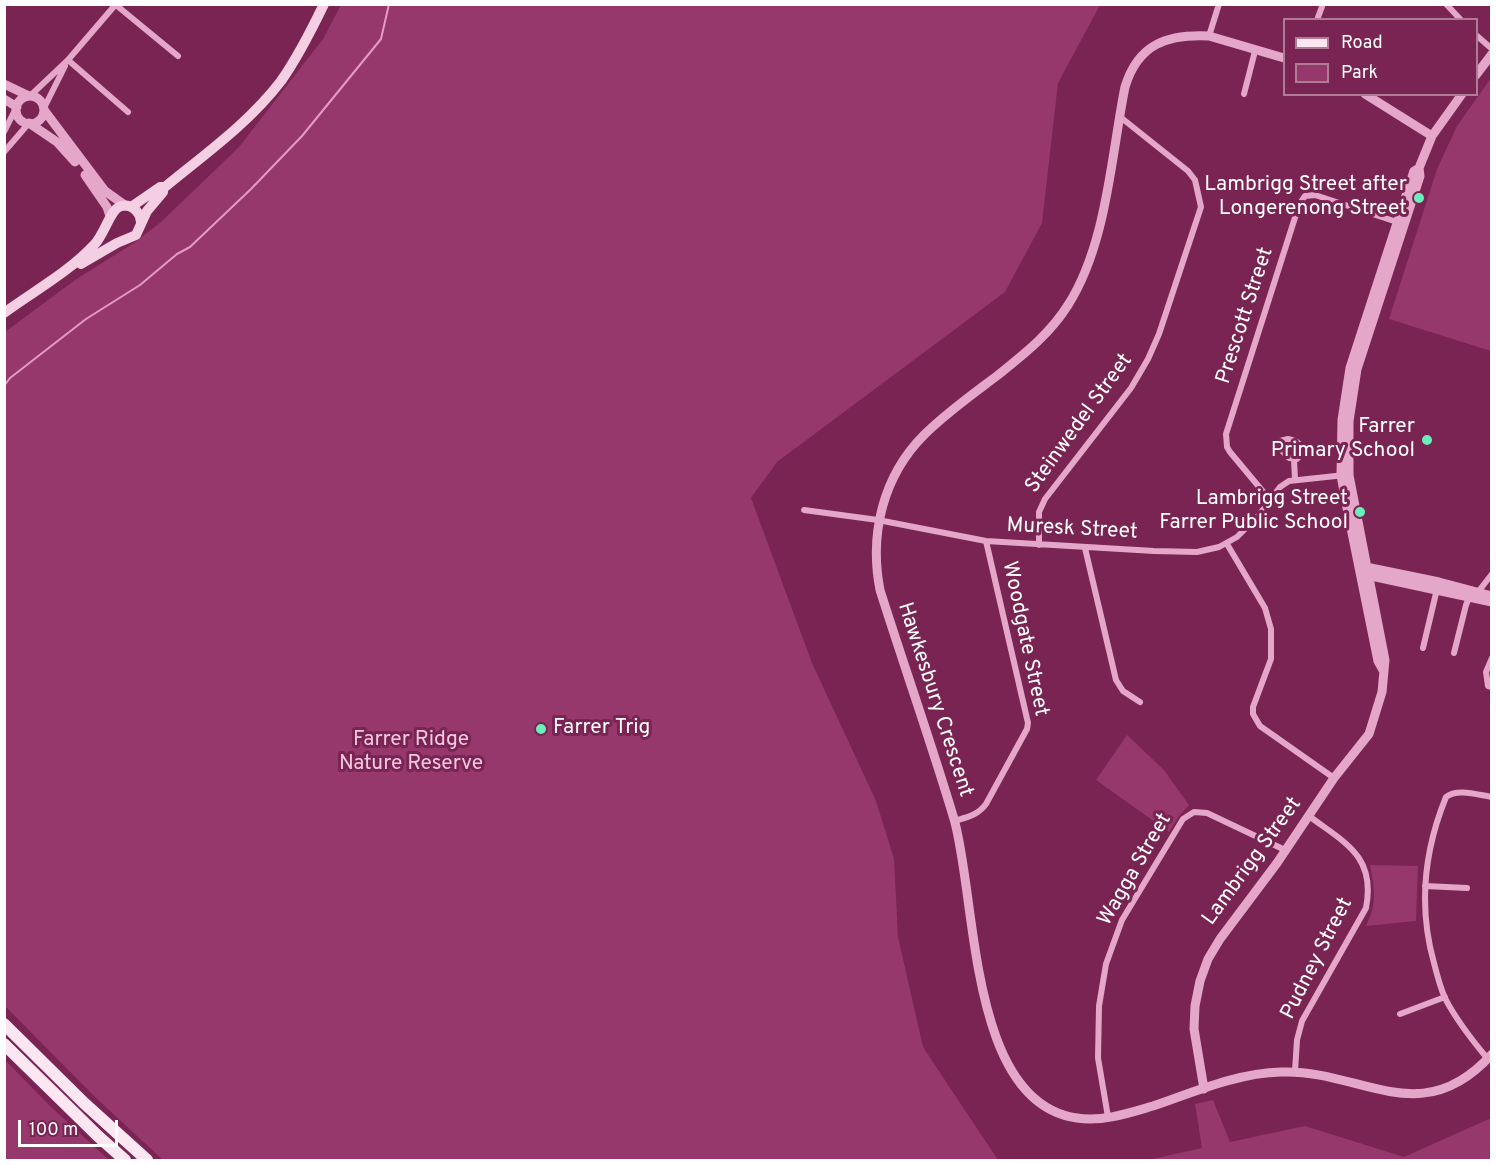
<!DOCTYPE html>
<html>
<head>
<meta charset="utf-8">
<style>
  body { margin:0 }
  #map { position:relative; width:1496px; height:1165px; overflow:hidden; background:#792452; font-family:Overpass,sans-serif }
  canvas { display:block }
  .frame { position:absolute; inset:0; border:6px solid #fff; pointer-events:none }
  .legend { position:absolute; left:1283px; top:18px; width:195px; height:78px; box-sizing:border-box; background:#792452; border:2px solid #af7c97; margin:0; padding:8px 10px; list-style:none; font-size:18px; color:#fff }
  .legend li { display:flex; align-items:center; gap:12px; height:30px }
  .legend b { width:30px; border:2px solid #af7c97 }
  .scale { position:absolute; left:18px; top:1120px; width:100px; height:27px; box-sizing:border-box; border:3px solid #fff; border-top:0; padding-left:8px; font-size:18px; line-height:21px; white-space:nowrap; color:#fff; -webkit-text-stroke:4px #792452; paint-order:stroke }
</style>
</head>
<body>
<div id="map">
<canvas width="1496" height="1165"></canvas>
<div class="frame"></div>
<ul class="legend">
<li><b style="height:8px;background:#fce6f1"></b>Road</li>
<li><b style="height:16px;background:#96386c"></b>Park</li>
</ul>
<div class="scale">100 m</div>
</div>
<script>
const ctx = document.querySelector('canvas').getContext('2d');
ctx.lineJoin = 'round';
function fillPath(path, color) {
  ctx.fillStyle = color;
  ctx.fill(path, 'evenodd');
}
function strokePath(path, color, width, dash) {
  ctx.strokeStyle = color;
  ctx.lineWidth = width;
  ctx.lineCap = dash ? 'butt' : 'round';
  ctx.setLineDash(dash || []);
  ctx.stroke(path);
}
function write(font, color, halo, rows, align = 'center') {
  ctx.font = font + ' Overpass,sans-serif';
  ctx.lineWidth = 6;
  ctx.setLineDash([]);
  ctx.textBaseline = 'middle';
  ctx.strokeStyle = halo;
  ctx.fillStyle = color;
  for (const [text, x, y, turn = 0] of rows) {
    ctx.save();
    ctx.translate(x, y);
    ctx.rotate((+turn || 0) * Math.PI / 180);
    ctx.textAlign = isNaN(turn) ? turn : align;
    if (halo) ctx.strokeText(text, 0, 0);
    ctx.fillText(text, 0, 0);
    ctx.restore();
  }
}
fillPath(new Path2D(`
  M341,5H1100L1058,83L1042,223L1005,292L777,462L751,498L812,663L876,801L894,859L898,937L923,1047L998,1160H163L96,1098L5,1006V332L75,280L134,243L161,222L239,147L323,39Z
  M1491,78V351L1389,319L1437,169L1457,126Z
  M1127,735L1164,770L1189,805L1179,816L1169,832L1096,780Z
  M1370,865L1418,866L1416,921L1366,926C1378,902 1374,889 1370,865Z
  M5,1060L51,1107L109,1160H5Z
  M1213,1100L1230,1142L1305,1126L1404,1157L1491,1118V1160H1148L1202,1148L1195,1104Z`), '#96386c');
strokePath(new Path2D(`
  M4,386L10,378L86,319L140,285L177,254L190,247L251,189L302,136L381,39L389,4`), '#e59ac5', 2);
strokePath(new Path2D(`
  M1446,4L1461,20
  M116,5L178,56
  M1317,20L1323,4
  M1476,35L1492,49
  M1209,36L1219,4
  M68,60L128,112
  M1244,94L1255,51
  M30,96L68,60L116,4
  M44,108L65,66
  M4,132L16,108
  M4,152L29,123
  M1288,439C1297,441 1303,444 1302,454L1297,459L1289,458L1278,447L1280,441Z
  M1294,460L1295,479
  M1270,500L1230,452L1227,447L1226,434L1299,205L1305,196L1315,195L1400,223
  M804,510L878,520L986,541L1154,551L1197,552L1219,547L1237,537L1259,515L1280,487L1289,481L1345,475
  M1227,544L1265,608L1271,629V659L1253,707V714L1260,726L1334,778
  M1039,545V512L1045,499L1131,388L1148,359L1159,334L1201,207L1195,180L1188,171L1119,116
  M1085,548L1116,680L1123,691L1140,702
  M1423,648L1437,589
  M1454,653L1466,605L1469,598L1478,592L1492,574
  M1492,658L1486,672L1488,686L1492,687
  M954,821C968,817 978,815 986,804L1027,729L1028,723L986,541
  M1425,886L1467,888
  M1400,1014L1445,997
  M1487,1058C1472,1040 1456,1020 1445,998C1440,987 1437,975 1434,963C1418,906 1424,851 1446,797C1457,788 1478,795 1492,797
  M1295,1071L1297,1040L1302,1021L1366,908C1376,856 1345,843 1309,816
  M1108,1117L1098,1058L1099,1006L1106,964L1122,920L1183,819L1194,812L1207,813L1285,850`), '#e4a6c9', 6);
strokePath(new Path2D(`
  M1284,58L1209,36C1167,34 1138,44 1125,87C1111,156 1107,244 1068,305C1050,334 1024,354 998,375C973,394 946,413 924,435C883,476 869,534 880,590C904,666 931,742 954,819C977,898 968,1103 1077,1118C1103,1122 1129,1113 1153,1106C1194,1092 1237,1073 1281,1072C1361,1069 1421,1133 1492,1054
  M1476,75L1492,54
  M4,84L29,96
  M1365,94L1432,136
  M16 110a14 14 0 1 1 28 0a14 14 0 1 1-28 0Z
  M4,99L17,107
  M44,110L105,191L126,206
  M29,123L57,142L75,162
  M85,175L107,207L110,216
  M1361,566L1439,582L1492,596
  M1362,574L1492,602
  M1383,670L1378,661L1346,503L1341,475L1342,420L1350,368L1414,171L1419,168L1432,136L1462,94
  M1204,1089L1194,1029L1195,1006L1200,981L1208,959L1220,939L1277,863L1334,778L1369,734L1382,692L1385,660L1349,475V421L1357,369L1420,176L1419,168`), '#e4a6c9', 9);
strokePath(new Path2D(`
  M131,207L160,187H165C205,154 249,123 281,81C298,57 311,31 324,4
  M81,264L117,243L136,235L147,211L163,192
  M4,313C34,291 69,272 94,245C104,235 110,211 119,207C130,202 140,211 141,222`), '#f4cfe3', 10);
strokePath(new Path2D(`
  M4,1024L84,1103L147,1160
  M4,1044L99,1137L125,1160`), '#fce6f1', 12);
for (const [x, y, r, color] of [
  [1419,198,6,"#6aeeba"],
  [1427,440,6,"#6aeeba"],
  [1360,512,6,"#6aeeba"],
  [541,729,6,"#6aeeba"]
]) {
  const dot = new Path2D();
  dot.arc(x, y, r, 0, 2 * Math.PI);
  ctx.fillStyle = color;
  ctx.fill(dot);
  strokePath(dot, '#792452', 2);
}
write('21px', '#fff', '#792452', [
  ["Lambrigg Street after",1407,186],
  ["Longerenong Street",1407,210],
  ["Farrer",1415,428],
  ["Primary School",1415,452],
  ["Lambrigg Street",1348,500],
  ["Farrer Public School",1348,524],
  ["Farrer Trig",553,729,"left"]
], 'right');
write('21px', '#fff', '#792452', [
  ["Prescott Street",1246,316,-72],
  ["Steinwedel Street",1080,424,-54],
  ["Muresk Street",1072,530,3],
  ["Woodgate Street",1024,639,78],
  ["Hawkesbury Crescent",934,700,72],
  ["Lambrigg Street",1253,862,-54],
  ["Wagga Street",1136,870,-60],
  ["Pudney Street",1318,959,-63]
]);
write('21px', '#f3c9e1', '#792452', [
  ["Farrer Ridge",411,741],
  ["Nature Reserve",411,765]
]);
</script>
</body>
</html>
